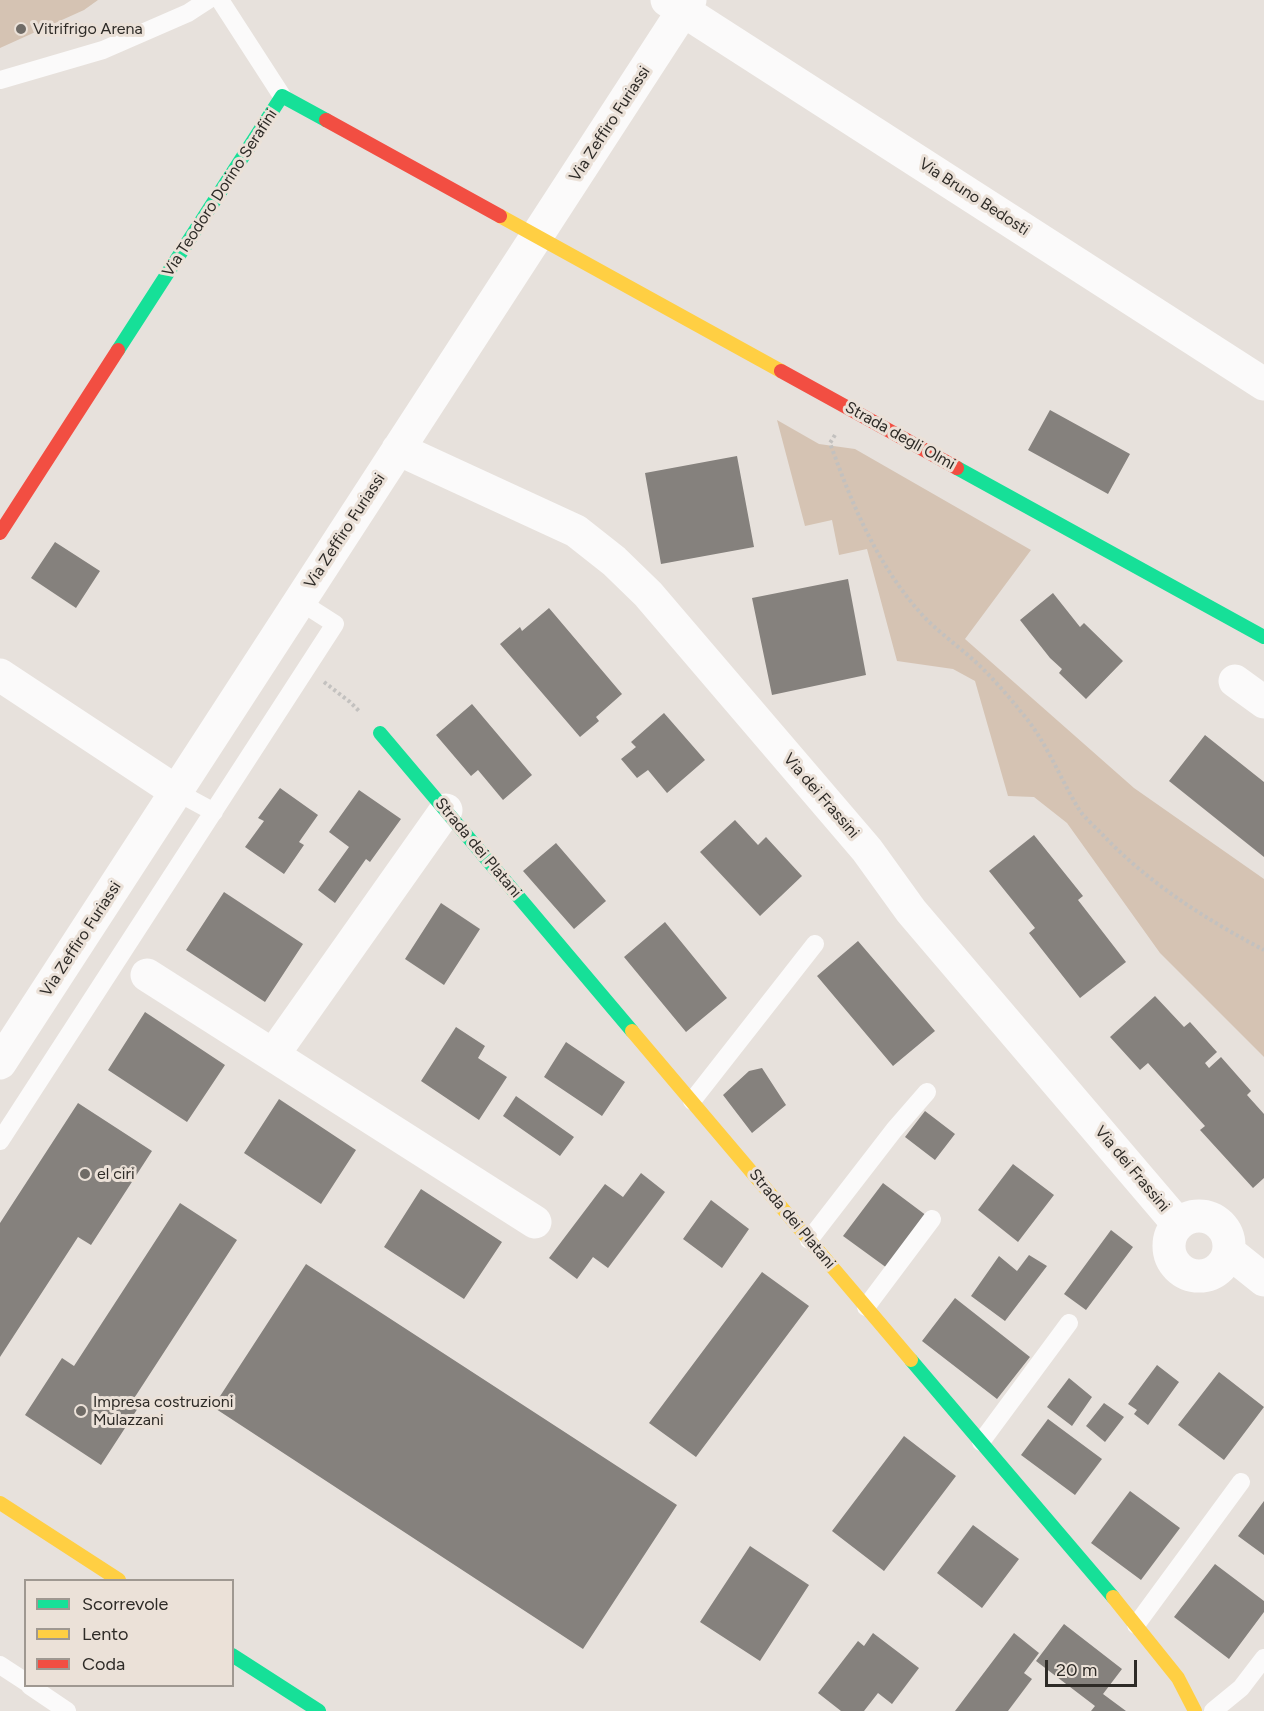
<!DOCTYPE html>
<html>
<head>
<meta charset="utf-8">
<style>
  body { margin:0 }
  #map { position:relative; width:1264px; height:1711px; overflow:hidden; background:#e7e1dc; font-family:Figtree,sans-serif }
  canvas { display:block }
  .legend { position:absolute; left:24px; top:1579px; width:210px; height:108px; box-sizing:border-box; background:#ebe1d8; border:2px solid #9f9891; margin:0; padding:8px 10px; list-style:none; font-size:18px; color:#2e2b27 }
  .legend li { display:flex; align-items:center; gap:12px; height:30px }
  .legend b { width:30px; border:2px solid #9f9891 }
  .scale { position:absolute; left:1045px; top:1660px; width:92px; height:27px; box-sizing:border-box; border:3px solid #2e2b27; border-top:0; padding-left:8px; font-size:18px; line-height:21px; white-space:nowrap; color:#2e2b27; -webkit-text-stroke:4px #ebe1d8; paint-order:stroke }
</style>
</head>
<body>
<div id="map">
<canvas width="1264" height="1711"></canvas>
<ul class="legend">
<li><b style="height:8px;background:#16e098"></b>Scorrevole</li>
<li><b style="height:8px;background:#ffcf43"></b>Lento</li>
<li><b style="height:8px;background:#f24e42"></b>Coda</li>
</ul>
<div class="scale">20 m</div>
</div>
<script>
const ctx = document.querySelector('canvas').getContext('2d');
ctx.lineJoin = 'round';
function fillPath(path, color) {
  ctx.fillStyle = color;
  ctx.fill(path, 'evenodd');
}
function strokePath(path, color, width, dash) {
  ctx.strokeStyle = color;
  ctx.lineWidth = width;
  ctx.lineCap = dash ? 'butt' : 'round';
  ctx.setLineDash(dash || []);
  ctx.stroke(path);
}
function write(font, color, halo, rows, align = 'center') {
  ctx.font = font + ' Figtree,sans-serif';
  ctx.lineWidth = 6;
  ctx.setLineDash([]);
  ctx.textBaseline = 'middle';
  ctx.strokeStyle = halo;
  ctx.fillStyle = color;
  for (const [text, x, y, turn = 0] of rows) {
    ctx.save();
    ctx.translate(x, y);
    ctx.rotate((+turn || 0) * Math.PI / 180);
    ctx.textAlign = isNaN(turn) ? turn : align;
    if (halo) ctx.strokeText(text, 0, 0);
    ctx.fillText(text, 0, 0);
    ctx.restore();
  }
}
fillPath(new Path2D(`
  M0,0H98L84,10L0,48Z
  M777,420L819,444L855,449L1031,550L965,639L1134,788L1264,879V1057L1160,953L1067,823L1034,797L1008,796L975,681L953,669L897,661L867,549L839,555L832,520L805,526Z`), '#d5c3b3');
fillPath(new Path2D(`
  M1050,410L1130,454L1108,494L1028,450Z
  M737,456L754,547L661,564L645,473Z
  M55,542L100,571L76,608L31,578Z
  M848,579L866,675L772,695L752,598Z
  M1053,593L1080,627L1084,623L1123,661L1086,699L1059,673L1062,669L1050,658L1020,620Z
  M549,608L622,694L596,717L599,721L580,737L500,644L520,627L522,631Z
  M472,704L532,775L503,800L478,770L471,776L436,735Z
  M664,713L705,760L667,793L648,770L637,778L621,759L636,747L631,742Z
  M1205,735L1264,782V857L1169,781Z
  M280,788L318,815L299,842L304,845L284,874L245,847L264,821L258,818Z
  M359,790L401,819L370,862L366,859L335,903L318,890L349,847L329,832Z
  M735,820L758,845L766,837L802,876L760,916L700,852Z
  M1034,835L1083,896L1078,900L1126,962L1080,998L1029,933L1035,928L989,871Z
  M556,843L606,901L574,929L523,871Z
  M224,892L303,944L265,1002L186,950Z
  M441,903L480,929L444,985L405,959Z
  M665,922L727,998L686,1032L624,957Z
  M858,941L935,1031L893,1066L817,976Z
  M1155,996L1184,1027L1190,1022L1217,1052L1205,1063L1209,1068L1221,1057L1251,1091L1247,1095L1264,1114V1178L1253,1188L1200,1130L1205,1126L1148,1063L1140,1070L1110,1037Z
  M145,1012L225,1065L187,1122L108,1070Z
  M456,1027L485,1046L478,1058L507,1077L479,1120L421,1081Z
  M566,1042L625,1082L602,1116L544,1077Z
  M762,1068L786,1105L752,1133L723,1095L749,1071Z
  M516,1096L574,1137L560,1156L503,1116Z
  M279,1099L356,1150L321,1204L244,1153Z
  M78,1103L152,1151L91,1245L78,1237L0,1357V1223Z
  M925,1111L955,1134L935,1160L905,1137Z
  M1013,1164L1054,1195L1018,1242L978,1210Z
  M641,1173L665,1192L608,1268L593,1257L577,1279L549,1258L605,1184L623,1197Z
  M883,1183L927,1216L887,1268L843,1236Z
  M421,1189L502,1242L464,1299L384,1247Z
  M711,1200L749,1229L722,1268L683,1239Z
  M180,1203L237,1240L131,1403L138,1408L101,1465L25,1415L62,1358L74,1366Z
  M1111,1230L1133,1247L1086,1310L1064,1294Z
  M1029,1255L1047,1266L1005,1321L971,1296L999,1256L1017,1271Z
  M306,1264L677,1505L583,1649L213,1407Z
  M762,1272L809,1306L696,1457L649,1423Z
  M955,1298L1030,1357L997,1399L922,1341Z
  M1157,1365L1179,1382L1148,1425L1134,1414L1137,1410L1128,1404Z
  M1219,1372L1264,1407L1224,1460L1178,1425Z
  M1069,1378L1092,1397L1072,1426L1047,1407Z
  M1104,1403L1124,1417L1105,1442L1086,1426Z
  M1048,1419L1102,1459L1075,1495L1021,1455Z
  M904,1436L956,1476L884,1571L832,1531Z
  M1130,1491L1180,1528L1141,1580L1091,1543Z
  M1264,1501V1555L1238,1536Z
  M973,1525L1019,1559L982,1608L937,1573Z
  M750,1546L809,1585L760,1661L700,1622Z
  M1215,1564L1264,1601V1612L1229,1659L1174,1617Z
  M1064,1624L1122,1669L1103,1694L1126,1711H1091L1095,1706L1036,1661Z
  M873,1633L919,1668L892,1704L878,1693L864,1711H841L818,1693L858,1641L864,1646Z
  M1014,1633L1039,1653L1024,1673L1032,1679L1008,1711H955Z`), '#85817d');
strokePath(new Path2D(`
  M835,435L830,443C853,507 878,567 925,618C943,636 965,651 983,669C997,683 1010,698 1022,713C1047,742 1060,779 1080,811C1086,819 1095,827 1102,834C1147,882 1205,919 1264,950
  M324,682L350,702L360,712`), '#c3c1bf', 4, [3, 3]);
strokePath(new Path2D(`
  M220,0L282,96
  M0,80L103,50L188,13L208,0
  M177,792L214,812
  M692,1101L815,944
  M0,1141L335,624L299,601
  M809,1240L894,1130L927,1092
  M866,1307L932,1219
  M981,1442L1069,1323
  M1136,1625L1241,1482
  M0,1665L26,1682
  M30,1686L67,1711
  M1213,1711L1241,1688L1264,1658`), '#fbfafa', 18);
strokePath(new Path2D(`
  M667,0L1264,384
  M398,449L576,531L614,561L648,594L867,850L911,911L1178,1224
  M0,675L177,792
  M1235,681L1264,702
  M147,975L535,1222
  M273,1055L446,810
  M0,1063L690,0
  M1169 1246a30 30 0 1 1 60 0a30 30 0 1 1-60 0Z
  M1229,1252L1264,1280`), '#fbfafa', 33);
strokePath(new Path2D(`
  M118,350L282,96L326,120
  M957,468L1264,637
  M380,733L632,1031
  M911,1360L1113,1597
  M232,1655L319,1711`), '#16e098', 14);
strokePath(new Path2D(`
  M500,216L781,371
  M632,1031L911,1360
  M0,1503L119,1580
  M1113,1597L1178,1678L1195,1711`), '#ffcf43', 14);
strokePath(new Path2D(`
  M326,120L500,216
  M781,371L957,468
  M0,533L118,350`), '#f24e42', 14);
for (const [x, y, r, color] of [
  [21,29,6,"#6f6b66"],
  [85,1174,6,"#6f6b66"],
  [81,1411,6,"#6f6b66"]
]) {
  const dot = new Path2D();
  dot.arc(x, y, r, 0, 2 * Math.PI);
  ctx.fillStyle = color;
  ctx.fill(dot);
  strokePath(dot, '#ebe1d8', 2);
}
write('16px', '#2e2b27', '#ebe1d8', [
  ["Vitrifrigo Arena",33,29],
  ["el ciri",97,1174],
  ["Impresa costruzioni",93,1402],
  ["Mulazzani",93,1420]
], 'left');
write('16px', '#2e2b27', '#ebe1d8', [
  ["Via Zeffiro Furiassi",610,124,-57],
  ["Via Teodoro Dorino Serafini",220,193,-57],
  ["Via Bruno Bedosti",974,197,33],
  ["Strada degli Olmi",900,436,29],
  ["Via Zeffiro Furiassi",345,531,-57],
  ["Via dei Frassini",821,796,49],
  ["Strada dei Platani",478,848,50],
  ["Via Zeffiro Furiassi",81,939,-57],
  ["Via dei Frassini",1132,1169,50],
  ["Strada dei Platani",792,1219,50]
]);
</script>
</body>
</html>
